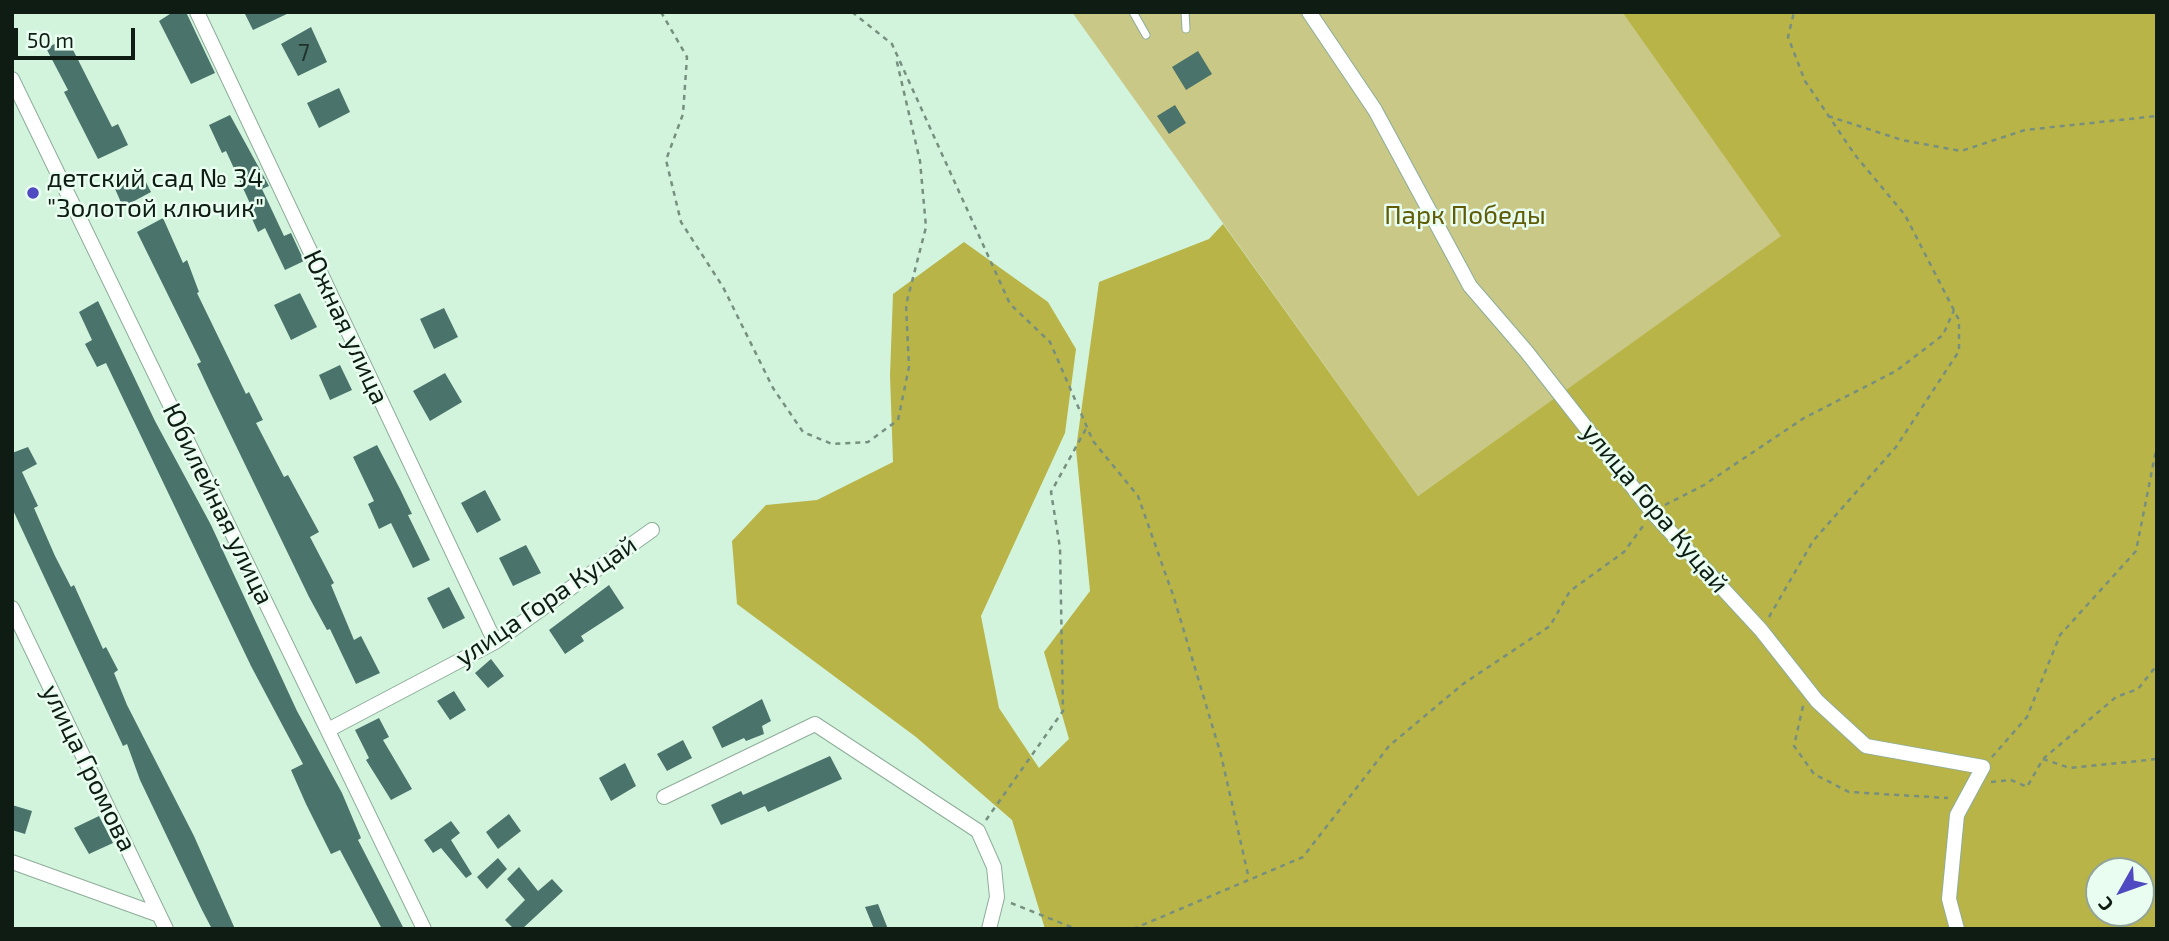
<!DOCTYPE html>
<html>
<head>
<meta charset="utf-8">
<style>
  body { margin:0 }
  #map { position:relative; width:2169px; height:941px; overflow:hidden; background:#d2f4dd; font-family:"Exo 2",sans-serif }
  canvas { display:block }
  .frame { position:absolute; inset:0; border:14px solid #0f1c14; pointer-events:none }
  .north { position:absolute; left:2085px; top:857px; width:70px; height:70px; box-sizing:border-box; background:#e9fef0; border:2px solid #92a498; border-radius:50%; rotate:230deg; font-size:19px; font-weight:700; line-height:28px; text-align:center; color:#0f1c14 }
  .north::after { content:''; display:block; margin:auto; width:24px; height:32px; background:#4f4ac1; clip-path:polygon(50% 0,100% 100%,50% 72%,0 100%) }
  .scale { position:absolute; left:14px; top:28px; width:121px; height:32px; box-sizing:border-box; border:4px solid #0f1c14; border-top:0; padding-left:9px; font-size:21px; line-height:24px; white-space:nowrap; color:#0f1c14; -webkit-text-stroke:5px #e9fef0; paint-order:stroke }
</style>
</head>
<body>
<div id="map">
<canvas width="2169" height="941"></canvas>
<div class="frame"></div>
<div class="north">С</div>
<div class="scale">50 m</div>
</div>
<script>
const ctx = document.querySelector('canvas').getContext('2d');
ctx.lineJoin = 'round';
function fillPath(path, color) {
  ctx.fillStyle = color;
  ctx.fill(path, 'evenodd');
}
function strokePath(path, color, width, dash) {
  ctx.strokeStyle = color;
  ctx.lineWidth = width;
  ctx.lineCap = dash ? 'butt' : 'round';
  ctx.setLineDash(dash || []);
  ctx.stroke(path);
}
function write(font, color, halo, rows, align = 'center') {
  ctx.font = font + ' "Exo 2",sans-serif';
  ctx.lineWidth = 5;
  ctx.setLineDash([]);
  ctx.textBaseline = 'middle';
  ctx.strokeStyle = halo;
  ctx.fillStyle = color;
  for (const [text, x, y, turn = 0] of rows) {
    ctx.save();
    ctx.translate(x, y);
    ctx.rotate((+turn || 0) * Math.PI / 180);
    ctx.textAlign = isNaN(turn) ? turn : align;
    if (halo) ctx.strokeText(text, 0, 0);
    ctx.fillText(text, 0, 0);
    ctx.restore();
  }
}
fillPath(new Path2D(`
  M1072,12H1622L1782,236L1418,496Z`), '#cac886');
fillPath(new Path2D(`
  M1622,12H2157V929H1045L1012,820L916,737L737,604L732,541L766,505L817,500L893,462L890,375L893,294L964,242L1048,302L1076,349L1065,433L981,616L999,708L1039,768L1069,739L1044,652L1090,591L1076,449L1099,282L1209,239L1223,224L1418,496L1781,236ZM2099,871H2141V913H2099Z`), '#b9b448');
fillPath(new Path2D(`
  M173,12H186L215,73L191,84L159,21Z
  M244,12H291L253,30Z
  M311,27L327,62L298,76L281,44Z
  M67,38L112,127L118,124L128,145L98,159L64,92L68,90L46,48Z
  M1198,51L1212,74L1186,90L1172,67Z
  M339,88L350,112L319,128L307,103Z
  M1175,105L1186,123L1169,134L1157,116Z
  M230,115L269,186L262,189L284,236L291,233L304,261L285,270L265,228L258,232L249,212L253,210L226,151L222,153L209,125Z
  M139,169L151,192L123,207L112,182Z
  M163,218L183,263L187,260L199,292L197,293L246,394L249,392L263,420L256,423L284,477L288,475L319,532L310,537L334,583L331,585L354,640L361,636L380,673L356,684L330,629L327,630L309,597L211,394L197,364L201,362L137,232Z
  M300,293L317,327L291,340L274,305Z
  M98,301L155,421L211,525L297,711L342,793L361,838L358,840L404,929H382L340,850L331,854L306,804L291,770L303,764L251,666L106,363L97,367L85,344L92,340L79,312Z
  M444,308L458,337L434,349L420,319Z
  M340,365L352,390L330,400L319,375Z
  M445,373L462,402L430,421L413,391Z
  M377,445L400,489L412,514L408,515L430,560L413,568L391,523L379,529L368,504L374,501L353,457Z
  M28,447L37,464L22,472L38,506L34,508L55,556L71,587L74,585L103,649L106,647L118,670L114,673L127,705L194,836L235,929H212L202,910L140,780L127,744L123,746L12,508V453Z
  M485,490L501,520L477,533L461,503Z
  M526,545L541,573L513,586L499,558Z
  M609,585L624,608L581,636L584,641L565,654L549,630Z
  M449,587L465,618L443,629L427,598Z
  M491,659L504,676L488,688L475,673Z
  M454,691L466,710L450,720L437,701Z
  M762,699L771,721L762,726L764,734L746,741L744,738L722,748L712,727Z
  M379,718L389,737L383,740L412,789L391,800L366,760L369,758L355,730Z
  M683,740L692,758L667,771L657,754Z
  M830,756L842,779L768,812L765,806L721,825L711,805L741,791L743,795Z
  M625,763L636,786L611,801L599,778Z
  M12,805L32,811L25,834L12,830Z
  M509,814L521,831L498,849L486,832Z
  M99,816L113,843L89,854L74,828Z
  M451,821L460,833L451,840L472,874L466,878L441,848L433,853L424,840Z
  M498,858L507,869L487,889L477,877Z
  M519,867L538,891L552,879L563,891L522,929H514L505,920L525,900L507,879Z
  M878,904L888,929H874L865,907Z`), '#4a736b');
const lane = new Path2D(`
  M1133,12L1146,35
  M1185,12L1186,29`);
const street = new Path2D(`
  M197,12L495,642
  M1309,12L1375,110L1470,286L1526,351L1653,513L1761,630L1817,701L1866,746L1983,767L1957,815L1949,899L1957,929
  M12,79L424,929
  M12,608L166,929
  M328,730L495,642L652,530
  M664,797L815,724L978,831L994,867L997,897L989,929
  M12,862L159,915`);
strokePath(lane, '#8dad98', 9);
strokePath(street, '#8dad98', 16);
strokePath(new Path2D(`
  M661,12L687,57L683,114L666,160L681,222L723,287L773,388L803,432L832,444L868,442L898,420L909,367L906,305L926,227L920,161L896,58
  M852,12L892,44L1010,304L1050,342L1093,441L1138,496L1174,598L1221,755L1249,879
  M1828,116L1902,140L1961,151L2025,130L2157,116
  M1665,505L1704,485L1804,418L1896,371L1943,335L1954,310
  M1769,617L1813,541L1896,447L1959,351V320L1905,215L1855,155L1805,81L1788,37L1794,12
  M1803,706L1794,746L1814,774L1849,792L1948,798
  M1992,757L2027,717L2060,635L2136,551L2157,445
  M2043,759L2070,768L2157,759
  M1991,782L2011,780L2027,787L2043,759L2116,697L2138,689L2157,665
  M986,820L1063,711L1060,548L1051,492L1087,427
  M1011,903L1076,929
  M1133,929L1303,857L1389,746L1463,684L1550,626L1570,591L1624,552L1643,526`), '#778f7f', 2.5, [5, 5]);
strokePath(lane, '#fff', 7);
strokePath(street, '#fff', 14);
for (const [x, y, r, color] of [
  [33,193,7,"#4f4ac1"]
]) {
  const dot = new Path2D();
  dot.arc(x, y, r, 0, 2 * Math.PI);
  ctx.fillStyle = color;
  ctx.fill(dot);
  strokePath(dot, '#e9fef0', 2.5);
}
write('23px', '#1e322a', null, [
  ["7",304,53]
]);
write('26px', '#0f1c14', '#e9fef0', [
  ["детский сад № 34",47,178],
  ["\"Золотой ключик\"",47,208]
], 'left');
write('26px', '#5f5b07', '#e9fef0', [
  ["Парк Победы",1465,215]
]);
write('26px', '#0f1c14', '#e9fef0', [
  ["Южная улица",346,327,65],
  ["Юбилейная улица",218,504,64],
  ["улица Гора Куцай",1655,508,50],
  ["улица Гора Куцай",546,601,-34],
  ["улица Громова",89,768,64]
]);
</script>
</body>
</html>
